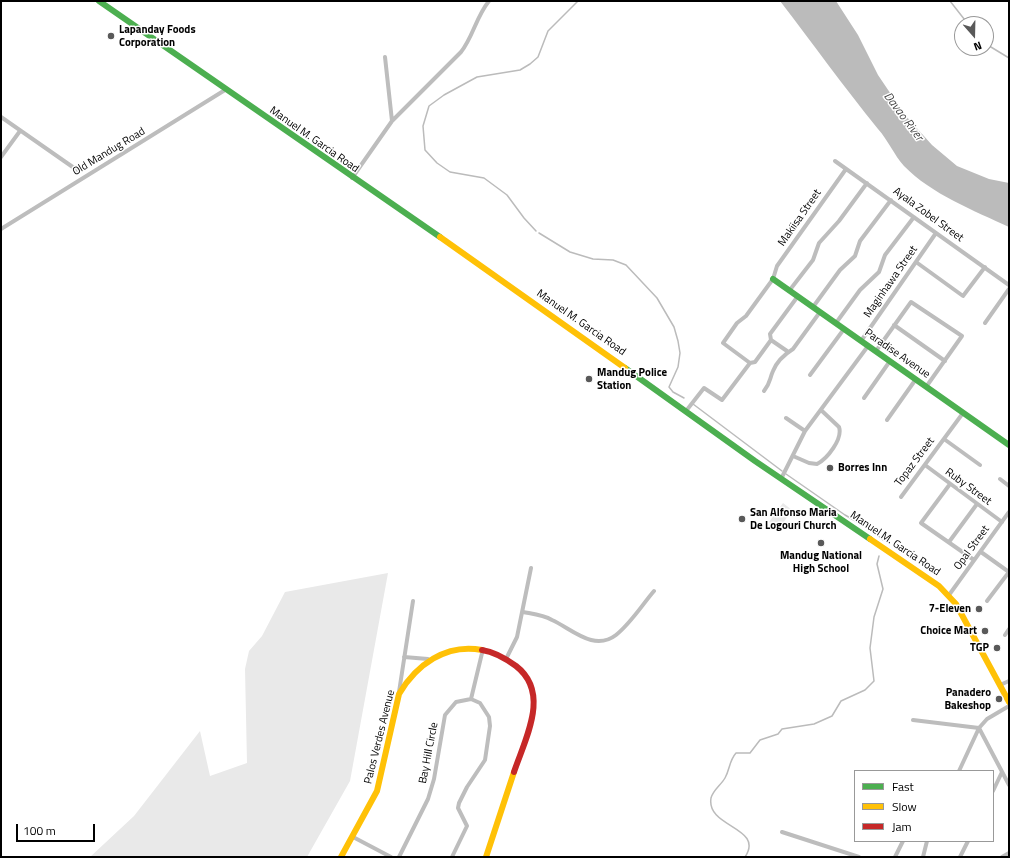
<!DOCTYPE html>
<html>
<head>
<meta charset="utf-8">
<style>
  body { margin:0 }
  #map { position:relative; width:1010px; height:858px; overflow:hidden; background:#fff; font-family:"Titillium Web",sans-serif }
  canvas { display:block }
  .frame { position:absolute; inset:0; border:2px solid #000; pointer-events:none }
  .legend { position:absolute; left:854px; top:770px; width:140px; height:72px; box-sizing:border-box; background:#fff; border:1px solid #999; margin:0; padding:5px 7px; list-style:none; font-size:12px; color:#000 }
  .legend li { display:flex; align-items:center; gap:8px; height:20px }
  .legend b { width:20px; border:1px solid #999 }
  .north { position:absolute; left:954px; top:16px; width:40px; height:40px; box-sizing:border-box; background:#fff; border:1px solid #999; border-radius:50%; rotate:160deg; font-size:11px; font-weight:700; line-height:16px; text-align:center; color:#000 }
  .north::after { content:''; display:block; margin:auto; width:14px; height:18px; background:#595959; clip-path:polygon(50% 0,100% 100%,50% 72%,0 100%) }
  .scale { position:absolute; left:16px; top:824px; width:79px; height:18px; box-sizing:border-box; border:2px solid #000; border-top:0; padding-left:5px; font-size:12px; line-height:14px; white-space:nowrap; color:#000; -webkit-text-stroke:3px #fff; paint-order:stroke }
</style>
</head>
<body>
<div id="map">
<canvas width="1010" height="858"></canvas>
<div class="frame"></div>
<ul class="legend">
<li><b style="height:5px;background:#4caf50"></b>Fast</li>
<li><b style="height:5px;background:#ffc107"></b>Slow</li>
<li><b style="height:5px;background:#c62828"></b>Jam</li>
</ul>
<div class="north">N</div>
<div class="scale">100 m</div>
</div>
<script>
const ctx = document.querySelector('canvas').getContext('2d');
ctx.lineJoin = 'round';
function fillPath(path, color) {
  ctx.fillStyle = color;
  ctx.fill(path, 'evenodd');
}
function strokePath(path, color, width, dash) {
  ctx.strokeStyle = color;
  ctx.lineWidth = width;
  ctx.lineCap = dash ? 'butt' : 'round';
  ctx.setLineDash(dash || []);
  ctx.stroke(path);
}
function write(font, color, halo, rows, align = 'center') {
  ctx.font = font + ' "Titillium Web",sans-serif';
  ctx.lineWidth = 3;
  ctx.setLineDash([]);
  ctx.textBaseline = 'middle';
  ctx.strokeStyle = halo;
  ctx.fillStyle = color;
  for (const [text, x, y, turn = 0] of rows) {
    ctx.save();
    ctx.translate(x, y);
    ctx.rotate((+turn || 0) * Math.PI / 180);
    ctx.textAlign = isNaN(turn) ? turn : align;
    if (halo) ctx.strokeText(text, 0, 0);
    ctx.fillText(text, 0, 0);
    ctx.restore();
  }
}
fillPath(new Path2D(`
  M783,503L792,510L779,529L769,522Z
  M388,573L350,781L307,857H90L134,816L200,731L210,776L247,763L245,669L249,651L262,636L285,592Z`), '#e9e9e9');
fillPath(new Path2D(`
  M780,1H836L858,35L878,75L905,115L932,145L957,166L989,179L1009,183V227C975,211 931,194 904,166C894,155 888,140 878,129C844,87 813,44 780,1Z`), '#bbb');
strokePath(new Path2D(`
  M950,1L968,24
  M986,44L1009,58
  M536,231L524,218L507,195L484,178L450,172L437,163L425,150L423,126L429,106L444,95L477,77L520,70L530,64L538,57L548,31L578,1
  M539,233L570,252L593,259L613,260L626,265L657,298L674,327L678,341L680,353L678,367L669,387L673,392L684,398
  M693,404L782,471
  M786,474L845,515L873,531L883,540
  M745,857C765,827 706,828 711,798C713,790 721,785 725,778C730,769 729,761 736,753H750L760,740L778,734L782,729L814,724L832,716L841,701L865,690L874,681L870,648L874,617L883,589L877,564L879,556`), '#bbb', 1.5);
strokePath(new Path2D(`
  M385,57L392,121
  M1,117L77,170
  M1,157L20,131
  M835,161L1009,285
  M352,178L392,121L461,52C473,37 476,17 489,1
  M1,229L225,90
  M916,262L963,296L985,267
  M789,291L813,260L819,243L839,221L867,183
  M813,307L840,270L855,256L860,241L891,200
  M836,323L860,290L879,272L885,255L914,217
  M985,323L1009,289
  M894,325L945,361
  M771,340L787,351
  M861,341L936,233
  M876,351L911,302L962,336L926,387
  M750,363L723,343L737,323L746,316L773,279L777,266L846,169
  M810,375L844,329
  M764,391C771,382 769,380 773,371C777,361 785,354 793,349L820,312
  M864,398L890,361
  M686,411L704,388L722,400L750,363L755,362L771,340L770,334L798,296
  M786,418L805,431
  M887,420L916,379
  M944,439L980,465
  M793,456L809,463L817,464C827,459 843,439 839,427L821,410
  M925,465L1002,522
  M781,479L805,431L868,346
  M1000,479L1009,486
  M950,484L921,523L974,560
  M901,497L963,413
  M949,542L977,504
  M981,552L1009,572
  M949,595L1009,512
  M987,601L1009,572
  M523,612C533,614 543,615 552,620C572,629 594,652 616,635C631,623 642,605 654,591
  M1005,635L1009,629
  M404,657L428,659
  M506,659L517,637L531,568
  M1000,685L1009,681
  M399,692L413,601
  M471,699L483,649
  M913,720L979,728
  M979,728L1009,785
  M959,771L979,728L987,719L1009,706
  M993,791L1002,772
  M782,832L859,857
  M353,837L391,857
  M399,857L428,799L434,779L445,715L456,702L471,699L480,703L489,717L490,726L485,760L467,787L459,803L458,808L467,826L452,857
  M895,857L903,841
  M923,857L927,841
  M960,857L968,841
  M1002,857L1009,853`), '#bdbdbd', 4);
strokePath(new Path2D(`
  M99,1L440,237
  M773,279L1009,445
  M625,368L755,461L870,539`), '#4caf50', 6);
strokePath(new Path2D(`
  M440,237L625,368
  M870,539L939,586L956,604L1009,702
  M341,857L377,791L399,694C416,665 446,643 482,650
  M486,857L514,772`), '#ffc107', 6);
strokePath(new Path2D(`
  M482,650C495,652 505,658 516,666C551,693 525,739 514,772`), '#c62828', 6);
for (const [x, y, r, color] of [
  [111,36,4,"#595959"],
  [589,379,4,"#595959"],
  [830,468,4,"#595959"],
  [742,519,4,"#595959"],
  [821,543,4,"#595959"],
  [979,609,4,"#595959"],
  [985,631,4,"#595959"],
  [997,648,4,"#595959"],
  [999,699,4,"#595959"]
]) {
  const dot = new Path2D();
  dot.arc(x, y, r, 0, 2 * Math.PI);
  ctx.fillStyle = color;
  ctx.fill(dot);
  strokePath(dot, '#fff', 1.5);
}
write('bold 11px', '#000', '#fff', [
  ["Lapanday Foods",119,30],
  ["Corporation",119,43],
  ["Mandug Police",597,373],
  ["Station",597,386],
  ["Borres Inn",838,468],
  ["San Alfonso Maria",750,513],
  ["De Logouri Church",750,526],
  ["Mandug National",821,556,"center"],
  ["High School",821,569,"center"],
  ["7-Eleven",971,609,"right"],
  ["Choice Mart",977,631,"right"],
  ["TGP",989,648,"right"],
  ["Panadero",991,693,"right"],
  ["Bakeshop",991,706,"right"]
], 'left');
write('11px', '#000', '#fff', [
  ["Manuel M. Garcia Road",314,140,35],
  ["Old Mandug Road",109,152,-31],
  ["Ayala Zobel Street",928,215,36],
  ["Makiisa Street",800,218,-55],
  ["Maginhawa Street",891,282,-55],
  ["Manuel M. Garcia Road",581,323,35],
  ["Paradise Avenue",897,354,35],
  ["Topaz Street",915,462,-53],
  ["Ruby Street",968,487,36],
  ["Manuel M. Garcia Road",895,544,34],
  ["Opal Street",972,548,-54],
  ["Palos Verdes Avenue",380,737,-76],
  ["Bay Hill Circle",429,753,-79]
]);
write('italic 12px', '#3f3f3f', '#fff', [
  ["Davao River",903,117,53]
]);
</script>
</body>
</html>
